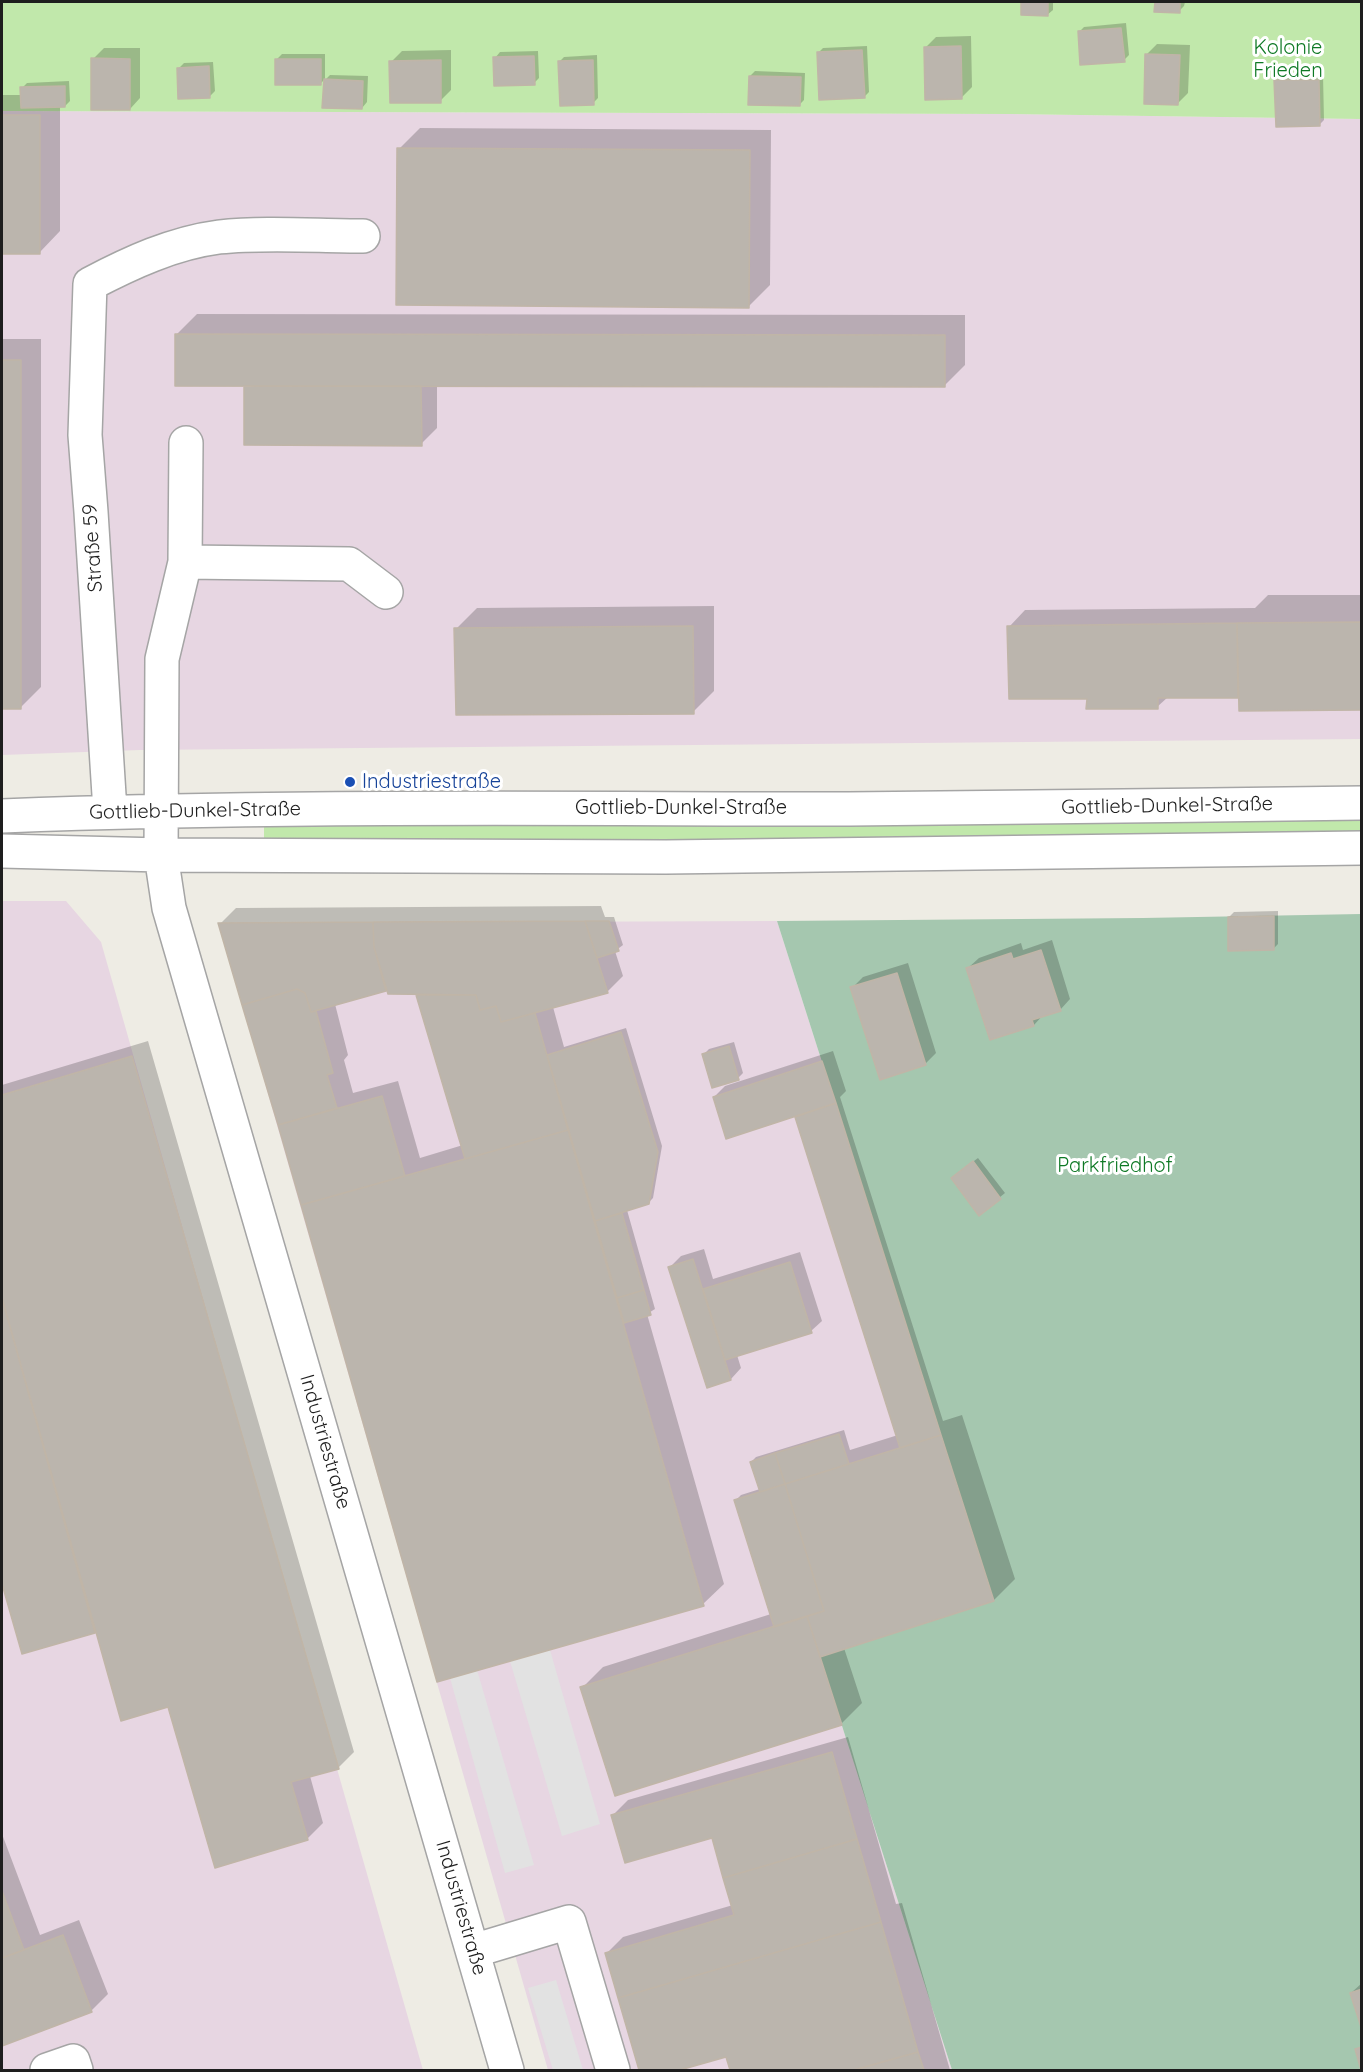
<!DOCTYPE html>
<html>
<head>
<meta charset="utf-8">
<style>
  body { margin:0 }
  #map { position:relative; width:1363px; height:2072px; overflow:hidden; background:#eeece4; font-family:Quicksand,sans-serif }
  canvas { display:block }
  .frame { position:absolute; inset:0; border:3px solid #1e1e1e; pointer-events:none }
</style>
</head>
<body>
<div id="map">
<canvas width="1363" height="2072"></canvas>
<div class="frame"></div>
</div>
<script>
const ctx = document.querySelector('canvas').getContext('2d');
ctx.lineJoin = 'round';
function fillPath(path, color) {
  ctx.fillStyle = color;
  ctx.fill(path, 'evenodd');
}
function strokePath(path, color, width, dash) {
  ctx.strokeStyle = color;
  ctx.lineWidth = width;
  ctx.lineCap = dash ? 'butt' : 'round';
  ctx.setLineDash(dash || []);
  ctx.stroke(path);
}
function write(font, color, halo, rows, align = 'center') {
  ctx.font = font + ' Quicksand,sans-serif';
  ctx.lineWidth = 6;
  ctx.setLineDash([]);
  ctx.textBaseline = 'middle';
  ctx.strokeStyle = halo;
  ctx.fillStyle = color;
  for (const [text, x, y, turn = 0] of rows) {
    ctx.save();
    ctx.translate(x, y);
    ctx.rotate((+turn || 0) * Math.PI / 180);
    ctx.textAlign = isNaN(turn) ? turn : align;
    if (halo) ctx.strokeText(text, 0, 0);
    ctx.fillText(text, 0, 0);
    ctx.restore();
  }
}
fillPath(new Path2D(`
  M2,111L1010,114L1361,119V739L140,750L2,755Z
  M2,901H66L101,942L423,2070H2Z
  M777,921L994,1601L820,1657L952,2070H548L219,923Z`), '#e7d6e2');
fillPath(new Path2D(`
  M2,2H1361V119L1010,114L2,111Z
  M1361,815L1362,839L264,842V823Z`), '#c1e8ab');
fillPath(new Path2D(`
  M1361,914V2070H952L820,1657L994,1601L777,921L1143,918Z`), '#a5c7af');
fillPath(new Path2D(`
  M550,1650L600,1824L562,1836L510,1661Z
  M477,1670L534,1865L505,1873L450,1678Z
  M556,1980L583,2070H553L528,1988Z`), '#e2e2e2');
fillPath(new Path2D(`
  M1023,2H1053V10L1047,15L1022,14Z
  M1156,2H1185L1184,6L1179,11L1156,10Z
  M1126,23L1129,55L1124,60L1079,32L1084,27Z
  M971,36L972,87L961,98L925,48L936,37Z
  M1157,44L1190,45L1188,93L1178,103L1147,54Z
  M867,46L869,92L864,97L818,53L823,48Z
  M104,48H140V98L130,109L93,59Z
  M451,50V90L440,101L391,62L402,51Z
  M538,51L539,78L534,83L495,58L500,52Z
  M282,54H325V79L320,84L277,59Z
  M597,55L598,98L593,103L559,62L564,57Z
  M213,62L215,91L210,96L179,68L184,63Z
  M755,71L805,73L804,100L799,105L750,76Z
  M330,75L368,76L367,102L362,108L325,80Z
  M1323,75L1324,120L1319,125L1276,81L1281,76Z
  M69,81L70,101L65,106H60V231L40,252H2V95H22V88L27,83Z
  M420,128L771,130L770,285L749,306L399,149Z
  M197,314L965,315V365L945,385H437V428L421,444L248,385L176,335Z
  M2,339H41V687L21,707H2Z
  M1268,595H1362V708L1240,694L1237,696L1168,697L1157,707L1088,697L1009,627L1025,610L1255,608Z
  M714,606V691L693,712L456,629L477,608Z
  M601,906L605,917H614L623,945L615,951L623,976L607,992L553,1007L564,1047L626,1028L662,1146L653,1198L648,1203L627,1210L655,1309L647,1314L724,1584L703,1604L302,1205L220,924L236,908ZM387,989L417,993L463,1145L420,1158L398,1081L353,1093L344,1060L348,1055L335,1004Z
  M1278,911V944L1273,949L1229,917L1234,912Z
  M1052,940L1070,999L1060,1010L1043,1015L1034,1025L991,1038L968,968L979,958L1021,943L1023,950Z
  M908,963L936,1053L925,1064L852,988L863,977Z
  M148,1041L354,1752L338,1768L310,1776L323,1823L307,1839L96,1631L23,1652L2,1579V1085Z
  M734,1042L743,1073L738,1078L704,1054L709,1049Z
  M833,1051L846,1091L840,1097L943,1421L962,1415L1015,1579L994,1600L844,1648L862,1703L841,1724L582,1688L603,1667L771,1614L736,1500L741,1495L760,1489L751,1462L756,1457L844,1430L850,1450L898,1435L797,1117L801,1113L714,1097L725,1086Z
  M978,1158L1005,1193L979,1214L958,1173Z
  M704,1249L713,1279L800,1252L822,1321L811,1331L737,1355L741,1368L731,1379L670,1267L681,1256Z
  M848,1737L896,1904L902,1903L950,2070H731L727,2055L674,2070H640L607,1953L623,1937L733,1905L713,1836L612,1816L628,1800Z
  M2,1834L40,1935L79,1920L108,1994L92,2010L2,2045Z
  M1362,1983V2025L1351,1993Z`), '#0003');
const building = new Path2D(`
  M1021,2H1048V16L1021,15Z
  M1155,2H1180V13L1154,12Z
  M1121,28L1125,62L1080,65L1078,31Z
  M961,46L962,99L925,100L924,47Z
  M862,50L865,98L819,100L817,52Z
  M1145,54L1180,55L1178,105L1144,104Z
  M534,56L535,85L494,86L493,57Z
  M91,58L130,59V110H91Z
  M275,59H321V85H275Z
  M441,60V103H390L389,61Z
  M593,60L594,105L560,106L558,61Z
  M209,66L210,98L178,99L177,68Z
  M749,76L801,77L800,106L748,105Z
  M324,79L363,81L362,109L322,108Z
  M1274,80H1319L1320,126L1276,127Z
  M65,86V107L21,108L20,87Z
  M2,115H40V254H2Z
  M397,148L750,150L749,308L396,305Z
  M175,334L945,335V387L175,386Z
  M2,360H21V709H2Z
  M244,386H421L422,446L244,445Z
  M1362,622V710L1239,711L1237,623Z
  M1237,623L1238,698H1158V709H1086L1087,699H1009L1007,626Z
  M693,626L694,714L456,715L454,628Z
  M1274,916V950L1228,951V917Z
  M585,921L608,993L501,1022L496,1006L480,1010L476,995L388,994L374,947L373,922Z
  M585,921H609L619,951L597,958Z
  M373,922L374,947L386,991L311,1012L305,993L297,989L242,1005L218,923Z
  M1041,950L1061,1011L1032,1020L1034,1026L990,1040L966,968L1011,953L1013,959Z
  M897,973L926,1065L880,1080L850,987Z
  M297,989L305,993L311,1012L316,1011L333,1073L327,1075L337,1108L278,1125L242,1005Z
  M416,995H476L480,1010L496,1006L501,1022L535,1013L568,1130L465,1159Z
  M621,1032L658,1152L649,1204L595,1221L547,1055Z
  M729,1046L739,1080L712,1088L702,1054Z
  M132,1056L339,1769L291,1782L308,1840L215,1868L168,1707L121,1721L2,1298V1095Z
  M822,1061L836,1103L726,1139L713,1097Z
  M382,1096L405,1176L301,1205L278,1125Z
  M836,1103L941,1435L900,1448L795,1117Z
  M568,1130L704,1606L437,1682L301,1205Z
  M973,1161L1001,1199L979,1216L951,1178Z
  M622,1213L644,1290L617,1298L595,1221Z
  M693,1259L731,1380L707,1388L668,1267Z
  M790,1262L812,1333L725,1360L703,1289Z
  M644,1290L651,1315L624,1323L617,1298Z
  M2,1298L95,1633L22,1654L2,1584Z
  M839,1434L849,1464L785,1484L775,1453Z
  M941,1435L994,1601L820,1657L807,1616L824,1611L785,1484Z
  M775,1453L785,1484L760,1492L750,1462Z
  M785,1484L824,1611L774,1627L734,1500Z
  M807,1616L842,1725L615,1796L580,1687Z
  M832,1752L857,1839L723,1878L712,1838L625,1863L611,1815Z
  M857,1839L881,1922L618,1998L605,1953L734,1915L723,1878Z
  M2,1891L24,1950L2,1958Z
  M881,1922L918,2052L854,2070H730L726,2057L680,2070H639L618,1998Z
  M63,1935L92,2012L2,2046V1958Z
  M1362,1989V2030L1350,1993Z
  M1362,2047V2070H1361L1355,2049Z
  M918,2052L924,2070H854Z`);
fillPath(building, '#bbb5ad');
strokePath(building, '#c0b5a7', 1.5);
const minor = new Path2D(`
  M186,443L185,562L162,659L161,855L169,908L507,2070
  M185,562L349,564L386,592
  M110,811L91,512L85,435L90,284C130,263 173,243 219,237C264,232 317,236 363,236
  M2,816C284,805 566,809 849,809C1020,808 1191,805 1362,803
  M2,851L161,855L666,857L1362,848
  M473,1951L569,1922L613,2070
  M47,2070L73,2061L76,2070`);
strokePath(minor, '#a5a5a5', 36);
strokePath(minor, '#fff', 33);
for (const [x, y, r, color] of [
  [350,782,6,"#1a4fb4"]
]) {
  const dot = new Path2D();
  dot.arc(x, y, r, 0, 2 * Math.PI);
  ctx.fillStyle = color;
  ctx.fill(dot);
  strokePath(dot, '#fff', 2);
}
write('20px', '#0e7925', '#fff', [
  ["Kolonie",1288,48],
  ["Frieden",1288,71],
  ["Parkfriedhof",1115,1166]
]);
write('20px', '#1e1e1e', '#fff', [
  ["Straße 59",93,548,-94],
  ["Gottlieb-Dunkel-Straße",1167,806,-1],
  ["Gottlieb-Dunkel-Straße",681,808],
  ["Gottlieb-Dunkel-Straße",195,811,-1],
  ["Industriestraße",325,1442,74],
  ["Industriestraße",461,1908,74]
]);
write('20px', '#164399', '#fff', [
  ["Industriestraße",362,782]
], 'left');
</script>
</body>
</html>
